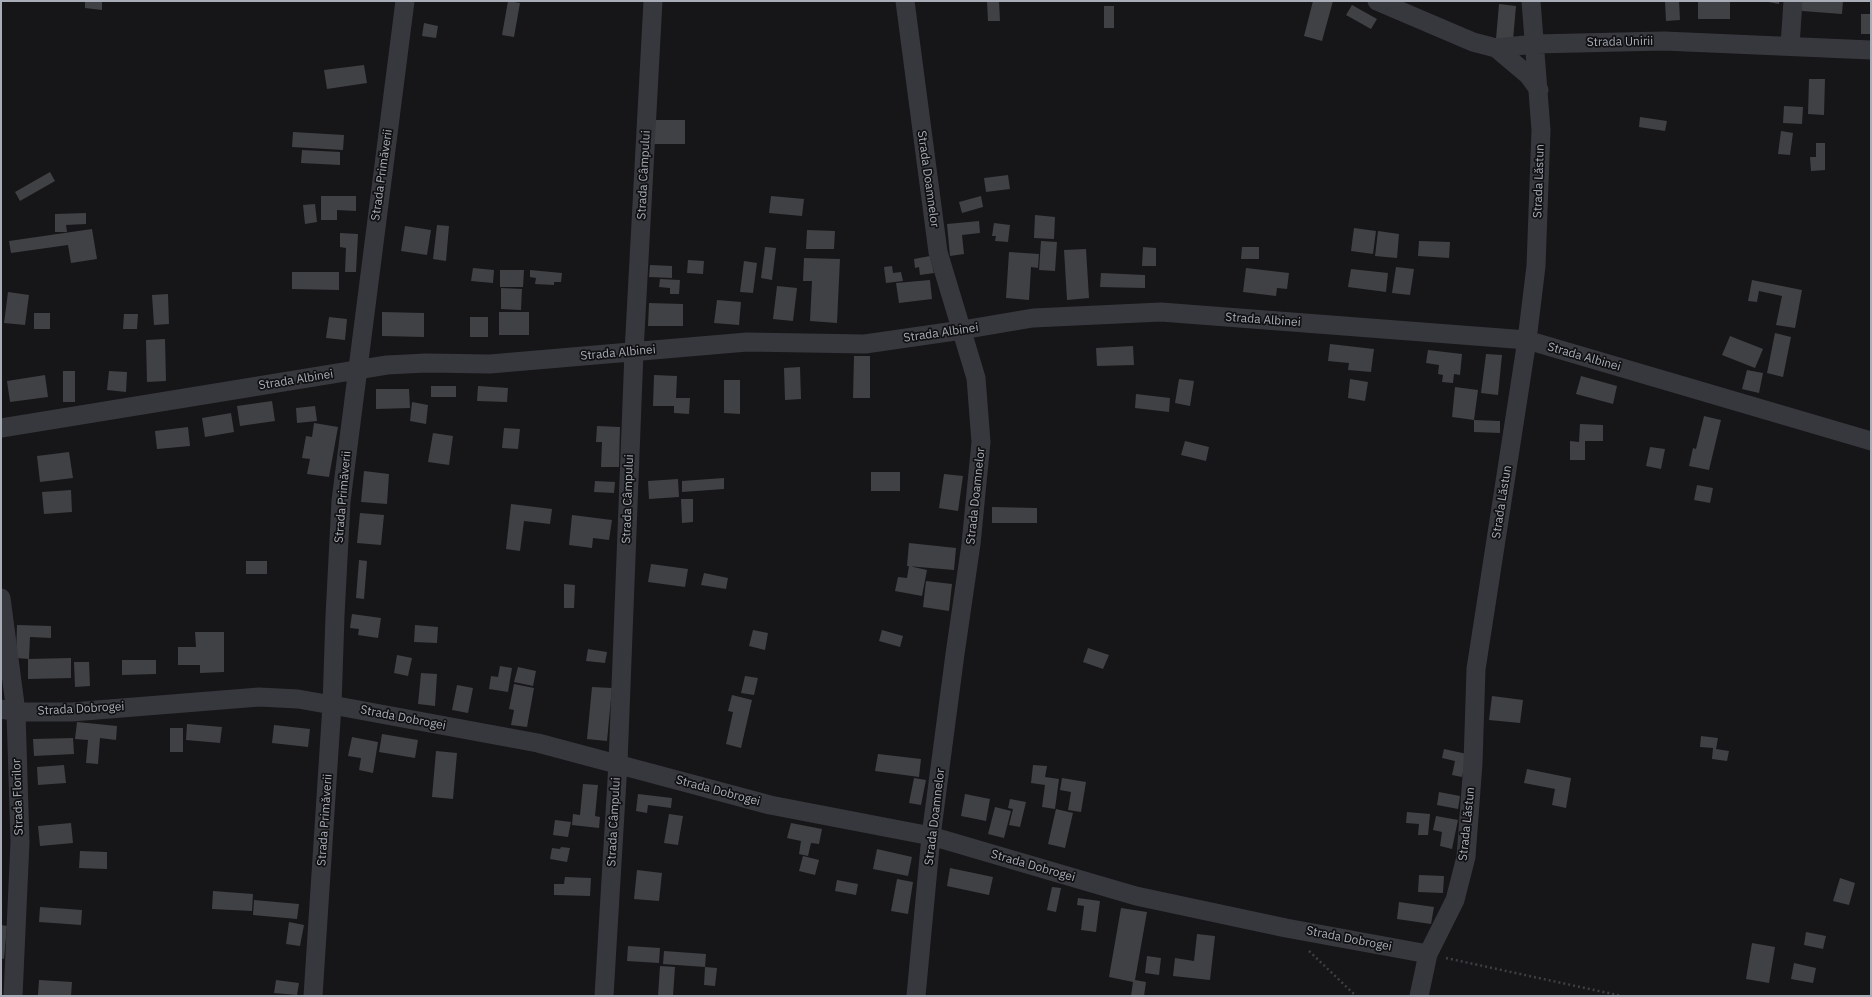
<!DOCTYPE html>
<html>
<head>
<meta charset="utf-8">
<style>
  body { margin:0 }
  #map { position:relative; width:1872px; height:997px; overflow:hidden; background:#161618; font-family:"IBM Plex Sans",sans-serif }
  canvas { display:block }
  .frame { position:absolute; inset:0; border:2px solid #a8adb8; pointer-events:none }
</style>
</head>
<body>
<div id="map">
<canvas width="1872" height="997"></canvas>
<div class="frame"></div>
</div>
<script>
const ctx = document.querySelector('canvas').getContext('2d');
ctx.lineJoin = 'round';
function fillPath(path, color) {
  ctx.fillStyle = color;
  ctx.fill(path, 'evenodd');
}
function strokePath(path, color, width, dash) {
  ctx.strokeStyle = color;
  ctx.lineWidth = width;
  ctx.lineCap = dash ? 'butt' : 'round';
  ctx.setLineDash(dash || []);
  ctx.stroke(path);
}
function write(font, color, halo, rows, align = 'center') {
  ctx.font = font + ' "IBM Plex Sans",sans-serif';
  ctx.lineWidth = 3.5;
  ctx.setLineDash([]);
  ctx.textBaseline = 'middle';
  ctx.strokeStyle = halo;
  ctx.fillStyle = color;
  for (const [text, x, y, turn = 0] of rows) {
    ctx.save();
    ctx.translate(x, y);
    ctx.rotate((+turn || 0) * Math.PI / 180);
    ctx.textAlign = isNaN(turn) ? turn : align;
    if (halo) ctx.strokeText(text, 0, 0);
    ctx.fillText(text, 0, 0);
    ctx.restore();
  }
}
fillPath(new Path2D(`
  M85,1H102V10L85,8Z
  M508,1L520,3L514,37L502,35Z
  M987,1H999L1000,21H988Z
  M1313,1H1333L1322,41L1304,36Z
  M1665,1H1679L1680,20L1666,21Z
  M1698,1H1730V19H1698Z
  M1763,1H1779V4Z
  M1802,1H1843L1842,14L1802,11Z
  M1499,4L1516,6L1513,40L1496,39Z
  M1352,5L1377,19L1371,29L1346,15Z
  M1104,6H1114V28H1104Z
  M1861,14H1871V34H1861Z
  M424,23L438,26L436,38L422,36Z
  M364,65L367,83L327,89L324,70Z
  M1809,79H1825L1824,115L1808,114Z
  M1784,106L1803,107L1802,124L1783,123Z
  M1640,117L1667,121L1665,131L1639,127Z
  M647,120H685V144H647Z
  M1781,131L1793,133L1790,155L1778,154Z
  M293,132L344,135L343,150L292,147Z
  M1816,143H1825V170L1811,171L1810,157H1816Z
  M302,150L340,152V165L301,163Z
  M50,172L55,181L20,201L15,192Z
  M1008,175L1010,189L986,192L984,178Z
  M321,196H356V211L337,210V220H321Z
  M771,196L804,199L802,216L769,213Z
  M981,196L983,207L962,213L959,202Z
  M315,204L317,222L305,224L303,205Z
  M86,213V224L66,225L67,232H55V214Z
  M1035,215L1055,217L1054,239L1034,238Z
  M979,221L980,233L962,235L964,254L950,256L947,224Z
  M994,223L1010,225L1008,242L995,241L996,236H992Z
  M437,225L449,226L446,261L433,259Z
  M405,226L431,230L427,255L401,251Z
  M1354,228L1376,231L1373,254L1351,251Z
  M92,229L97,259L71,263L68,245L11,253L9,241Z
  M807,230L835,231L834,249H806Z
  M1378,231L1399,234L1397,258L1375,256Z
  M340,233L358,234L356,272H345L346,248L340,247Z
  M1041,241L1057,242L1055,271L1039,270Z
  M1419,241L1450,242L1449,258L1418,256Z
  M765,247L776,248L772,280L761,278Z
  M1143,247L1156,248V266H1142Z
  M1242,247H1259V259H1241Z
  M1086,249L1089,298L1067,300L1064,250Z
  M1009,252L1039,254L1038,268L1031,267L1029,300L1006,298Z
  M930,256L934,273L920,275L919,267L915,268L914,259Z
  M804,258L840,259L837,323L810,321L812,281H803Z
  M688,260L704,261L703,274L687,273Z
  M744,261L757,263L753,293L740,292Z
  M650,265L672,266V278L649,277Z
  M892,266L893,273L901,272L903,281L886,283L884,267Z
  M1396,267L1414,269L1410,295L1392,293Z
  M473,268L494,270L493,283L471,281Z
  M1246,268L1289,273L1287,289L1277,288L1276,296L1243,292Z
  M1351,269L1388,273L1386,292L1348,287Z
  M500,270H524L523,287H500Z
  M530,270L562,273L561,282H554V285L535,284L536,278L530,277Z
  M292,272H339V290L292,289Z
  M1101,273L1145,275V288L1100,287Z
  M660,279L680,280L679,294H670V288L659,287Z
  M930,280L932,299L899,303L896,283Z
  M1752,280L1802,290L1795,328L1776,325L1782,296L1759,291L1757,302L1748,301Z
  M777,286L797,288L793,321L773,319Z
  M501,288L522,289L521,310L501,309Z
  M8,292L29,295L25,325L4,323Z
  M168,294L169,324L154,325L152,295Z
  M717,300L741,302L739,325L714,323Z
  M649,303L683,304V326H648Z
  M382,312L424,313V337L382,336Z
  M499,312H529V335H499Z
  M34,313H50V329H34Z
  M124,314H138L137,329H123Z
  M329,317L347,319L345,340L326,338Z
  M470,317H488V337H470Z
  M1775,333L1791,337L1783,377L1767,373Z
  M1730,336L1763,349L1755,368L1722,355Z
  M165,339L166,381L147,382L146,340Z
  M1330,344L1374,349L1371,372L1348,370L1349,363L1328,361Z
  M1133,346L1134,365L1097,366L1096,348Z
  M1428,350L1462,354L1460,375L1454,374L1453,383L1442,382L1443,375L1438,374L1439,365L1426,363Z
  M1486,354L1502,355L1498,395L1481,393Z
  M854,356H870V398H853Z
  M800,367L801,399L785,400L784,368Z
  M1747,370L1763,373L1759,393L1742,389Z
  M63,371H75V402H63Z
  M109,371L127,372L126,392L107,390Z
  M45,375L48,397L10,402L7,381Z
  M654,375L677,376L676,398H690L689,414L674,413V406H653Z
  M1581,376L1617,386L1613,404L1576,394Z
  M1179,379L1194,381L1190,406L1175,403Z
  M1350,379L1368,382L1365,401L1348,398Z
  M724,380H740V414L724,413Z
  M431,386H456V397H431Z
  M478,386L508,388L507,402L477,401Z
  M1455,387L1478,390L1474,420L1452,417Z
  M376,389H409L410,408L376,409Z
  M1136,394L1170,398L1169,412L1135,408Z
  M272,401L275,421L240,426L237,406Z
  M412,402L428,405L426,424L410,421Z
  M315,406L317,421L297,423L296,408Z
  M231,413L234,432L205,437L202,418Z
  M1704,416L1721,420L1709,470L1689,466L1693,448L1696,449Z
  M1474,420L1500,421V433L1474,432Z
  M314,423L338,427L329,477L307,474L310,459L302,458L306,436L312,437Z
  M1580,424L1603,425V441H1585V460H1570V441L1579,442Z
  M597,426L620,427L619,467H601L602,442H596Z
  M188,427L190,446L157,449L155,431Z
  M504,428L520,429L518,449L502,448Z
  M433,433L453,436L449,465L428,462Z
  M1185,441L1209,447L1206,461L1181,455Z
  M1650,447L1665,449L1661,469L1646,466Z
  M69,452L73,478L40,482L37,456Z
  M364,471L389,474L387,504L361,502Z
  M871,472H900V491H871Z
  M944,474L963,476L958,511L939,508Z
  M724,478V489L682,492V481Z
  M678,479L679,497L649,499L648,481Z
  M595,481L615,482L614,493L594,492Z
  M1697,485L1713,488L1710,503L1694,500Z
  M71,490L72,512L44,514L42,492Z
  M681,499H693V522L682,523Z
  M511,504L552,509L550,524L524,521L520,551L506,549Z
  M992,507L1037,508V523H992Z
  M360,513L384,515L381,545L357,543Z
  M572,515L612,520L609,540L593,538L592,548L569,545Z
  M909,543L956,548L954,570L907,566Z
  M359,560L367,561L364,599L356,598Z
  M246,561H267V574H246Z
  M651,564L688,569L685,587L648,582Z
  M909,566L927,570L922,596L895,591L898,577L907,578Z
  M704,573L728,578L726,589L701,585Z
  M926,581L952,584L949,611L923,607Z
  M564,584L575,585L574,608H564Z
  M352,614L381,618L378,638L358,635L359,629L350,628Z
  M17,625L51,626V638L30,637L29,659L16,658Z
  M415,625L438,627L437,643L414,642Z
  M753,630L768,633L765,650L749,646Z
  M882,630L903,636L900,647L879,641Z
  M195,632H224V672L200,673V665H178V647H196Z
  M1088,648L1109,655L1103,669L1083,662Z
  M588,649L607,652L605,663L586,661Z
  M397,655L412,658L408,676L394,673Z
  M71,658V678L28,679V659Z
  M122,660H156V674L122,675Z
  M74,662H89L90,686L75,687Z
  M500,666L512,668L508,692L489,689L491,676L498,677Z
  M518,667L536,671L533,686L514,682Z
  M421,673L437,674L435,706L418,704Z
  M745,676L758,678L754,695L741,693Z
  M514,684L534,688L527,727L511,725L514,710L509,709Z
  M457,685L473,688L468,713L452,710Z
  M592,687L612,688L607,741L587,739Z
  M732,695L752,700L741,748L726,744L733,712L728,711Z
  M1492,696L1523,700L1520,723L1489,720Z
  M77,722L117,726L116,740L100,738L98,764L86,763L88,740L75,739Z
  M187,724L222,727L220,743L186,740Z
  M274,725L310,729L308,747L272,743Z
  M170,728H183V752H170Z
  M382,734L418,740L415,758L379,752Z
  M1701,736L1718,738L1716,749L1729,751L1727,761L1712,759L1713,748L1700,747Z
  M352,737L378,742L373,773L359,770L361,758L348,756Z
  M73,738L74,754L34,756L33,739Z
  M1444,749L1467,754L1462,777L1452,775L1455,761L1442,758Z
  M436,751L457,753L453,799L432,797Z
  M878,754L921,759L919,777L875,771Z
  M64,765L66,783L38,785L37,767Z
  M1033,765L1047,766L1045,777L1059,779L1055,809L1042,807L1045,785L1031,783Z
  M1527,769L1571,778L1566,808L1552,805L1555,789L1524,783Z
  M914,778L926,780L921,805L909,803Z
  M1062,778L1086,782L1081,812L1068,810L1071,792L1060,790Z
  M583,784L598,785L595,816L600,817L599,828L572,825L573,814L580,815Z
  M1439,792L1460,796L1458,809L1437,805Z
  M638,794L672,798L671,808L648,805L647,813L636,811Z
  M965,794L990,799L986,821L961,816Z
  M1010,799L1026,802L1020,827L1009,825L1013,809L1008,808Z
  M995,807L1011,811L1004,838L988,834Z
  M1056,809L1073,813L1065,848L1048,844Z
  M1407,812L1430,814L1428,835H1418L1419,824L1406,823Z
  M669,814L683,816L678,845L664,843Z
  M1436,816L1458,820L1452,849L1440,846L1442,832L1433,830Z
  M555,820L571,822L568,837L553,835Z
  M71,823L73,843L40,846L38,826Z
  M791,823L822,829L819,844L811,843L808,856L799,854L801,841L787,838Z
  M561,847L570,848L567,862L550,859L552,848L560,849Z
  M877,849L912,857L908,876L873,869Z
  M80,851L107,852V869L79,868Z
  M803,856L819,860L815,875L799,871Z
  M950,868L993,877L989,895L947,886Z
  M637,870L662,873L659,901L634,899Z
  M1419,875L1444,876L1443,893L1418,892Z
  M565,877L591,878L590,896L554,895V884H564Z
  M1840,878L1855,883L1849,905L1833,901Z
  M897,879L913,882L908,914L891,911Z
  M837,880L858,884L856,895L835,891Z
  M1052,887L1061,888L1056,912L1047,910Z
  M213,891L253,894L252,911L212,909Z
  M1078,898L1100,901L1096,932L1081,930L1084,906L1077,905Z
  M254,900L299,904L297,919L253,915Z
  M1399,902L1434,907L1431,924L1397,919Z
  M40,907L82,910L81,925L39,922Z
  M1121,908L1147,912L1135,980L1146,982L1144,996H1131L1133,982L1109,977Z
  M289,922L304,925L300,946L286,944Z
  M1,925L7,926L4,959L1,958Z
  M1806,932L1826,936L1823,949L1804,945Z
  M1197,934L1215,936L1210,980L1173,976L1175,958L1194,961Z
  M1752,943L1775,947L1769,983L1746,979Z
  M628,946L660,948L659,963L627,961Z
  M664,951L706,954L705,967L663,964Z
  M1147,956L1161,958L1159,975L1145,973Z
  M1794,963L1816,968L1813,983L1791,979Z
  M660,966L675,967L673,996H658Z
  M705,967L717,968L715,986L704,985Z
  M39,980L72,982L71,996L38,995Z
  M276,980L299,983L297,995L274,993Z`), '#404145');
strokePath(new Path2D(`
  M1309,951L1356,996
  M1446,958L1622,996`), '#3d3f44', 2.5, [2, 3]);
strokePath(new Path2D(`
  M905,1L938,252L976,378L981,442L971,544L955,654L931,836L916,996
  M1377,1L1473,42L1496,48L1535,44L1664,41L1871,50
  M1790,46L1793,1
  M1496,48L1528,75L1539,90
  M1,428L387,365L426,363L490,364L747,342L865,344L962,330L1033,318L1161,312L1527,340L1871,441
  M1,598L16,712L20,842L13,996
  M1,709L16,712H72L259,697L298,699L332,705L538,743L770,805L931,836L1136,896L1286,928L1428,954
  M313,996L332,705L335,616L341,501L405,1
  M604,996L618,763L634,352L653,1
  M1419,996L1428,954L1455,900L1466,857L1473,763L1476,669L1527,340L1536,266L1541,130L1531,1`), '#37383d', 19);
write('12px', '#a8adb8', '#111113', [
  ["Strada Unirii",1620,42,-1],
  ["Strada Primăverii",382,175,-82],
  ["Strada Câmpului",644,175,-87],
  ["Strada Doamnelor",928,179,82],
  ["Strada Lăstun",1539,181,-88],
  ["Strada Albinei",1263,320,4],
  ["Strada Albinei",941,333,-8],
  ["Strada Albinei",618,353,-5],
  ["Strada Albinei",1584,357,16],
  ["Strada Albinei",296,380,-9],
  ["Strada Doamnelor",976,496,-84],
  ["Strada Primăverii",343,497,-85],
  ["Strada Câmpului",628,499,-88],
  ["Strada Lăstun",1502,502,-81],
  ["Strada Dobrogei",81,709,-3],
  ["Strada Dobrogei",403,718,11],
  ["Strada Dobrogei",718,791,15],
  ["Strada Florilor",18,797,-92],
  ["Strada Doamnelor",935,817,-83],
  ["Strada Primăverii",325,820,-86],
  ["Strada Câmpului",614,822,-87],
  ["Strada Lăstun",1467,824,-84],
  ["Strada Dobrogei",1033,866,16],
  ["Strada Dobrogei",1349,939,11]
]);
</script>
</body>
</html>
